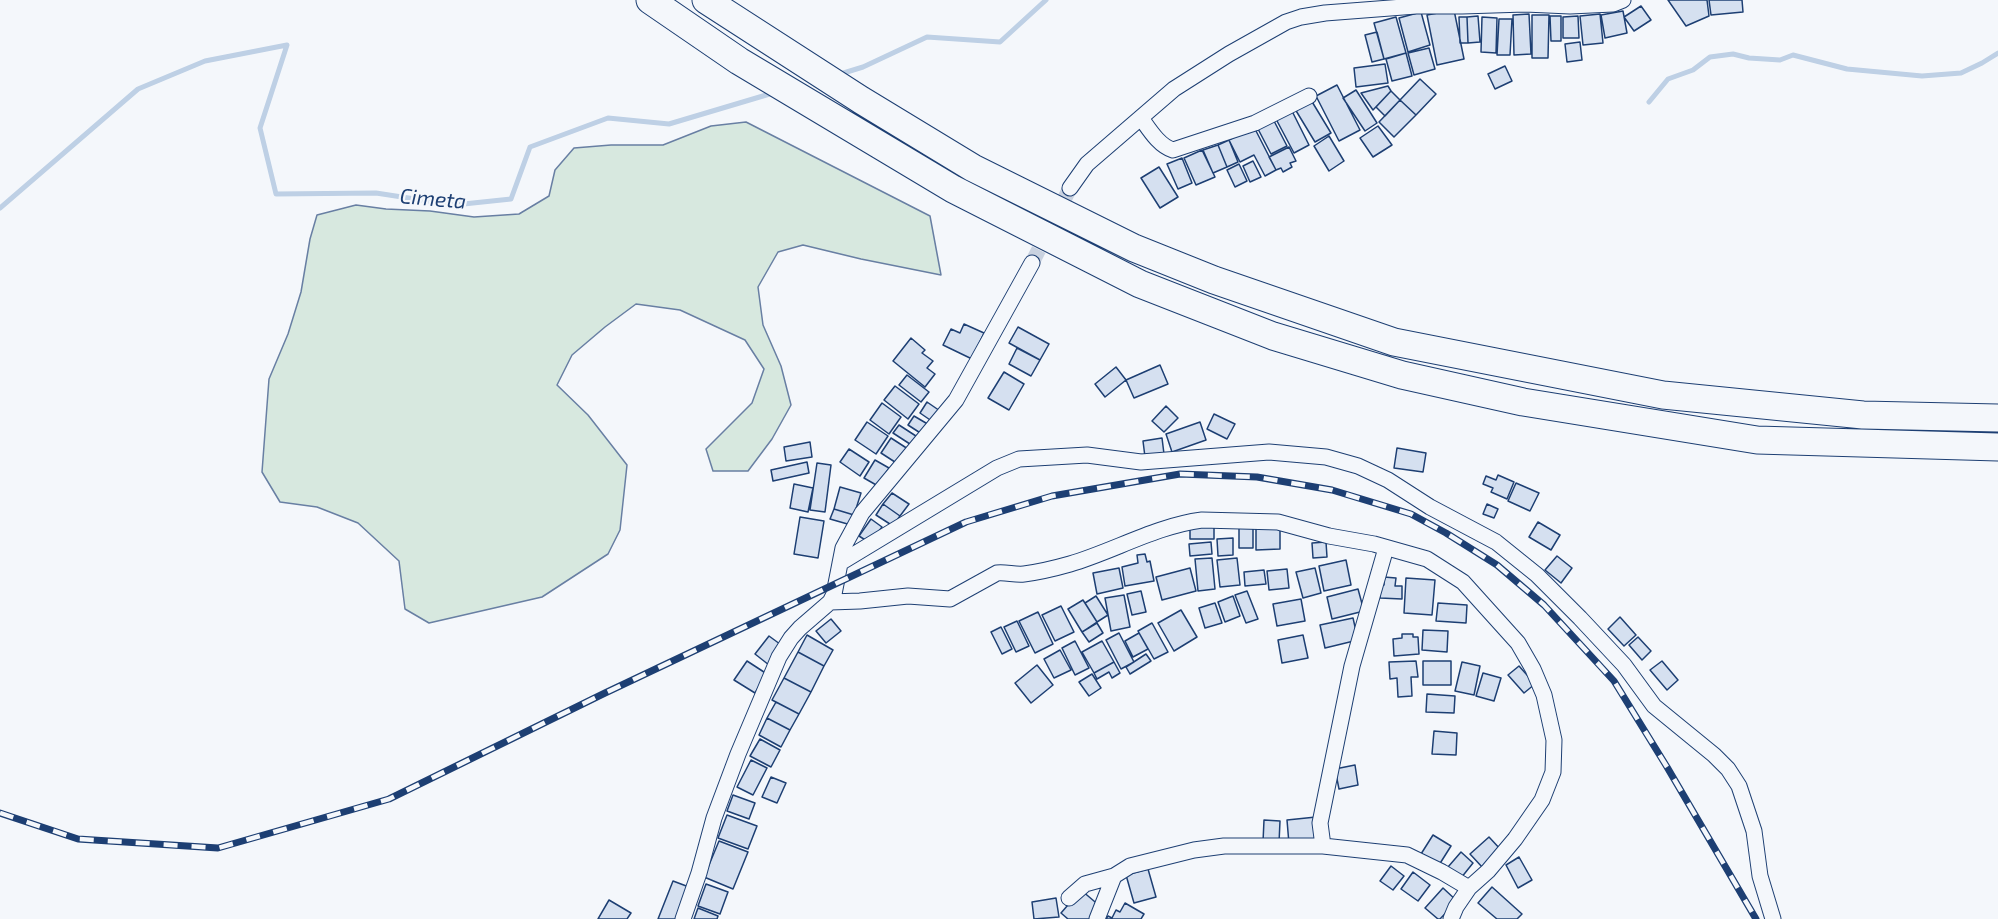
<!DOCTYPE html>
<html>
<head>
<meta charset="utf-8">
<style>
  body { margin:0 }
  canvas { display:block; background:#f4f7fb }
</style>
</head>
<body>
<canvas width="1998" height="919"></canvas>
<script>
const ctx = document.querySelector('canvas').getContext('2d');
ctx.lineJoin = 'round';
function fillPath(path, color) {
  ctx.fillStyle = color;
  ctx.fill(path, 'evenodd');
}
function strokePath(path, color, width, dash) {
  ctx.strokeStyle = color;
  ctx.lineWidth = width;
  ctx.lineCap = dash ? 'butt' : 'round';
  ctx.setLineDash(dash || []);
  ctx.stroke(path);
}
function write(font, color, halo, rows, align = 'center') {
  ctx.font = font + ' "Exo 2",sans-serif';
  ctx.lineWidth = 4.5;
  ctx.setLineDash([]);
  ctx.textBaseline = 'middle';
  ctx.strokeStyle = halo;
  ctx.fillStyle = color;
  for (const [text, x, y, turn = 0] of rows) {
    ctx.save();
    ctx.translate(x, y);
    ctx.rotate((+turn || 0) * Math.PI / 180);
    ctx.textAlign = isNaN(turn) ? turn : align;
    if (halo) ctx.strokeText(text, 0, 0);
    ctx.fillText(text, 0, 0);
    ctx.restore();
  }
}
const green = new Path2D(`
  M746,122L930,216L941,275L861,259L803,245L778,252L758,287L763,325L781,366L791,405L772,439L748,471H713L706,449L752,403L764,369L745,340L680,310L636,304L605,327L572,355L557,385L588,415L627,465L620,530L608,554L542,597L429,623L405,609L399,561L358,523L317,507L280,502L262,472L269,379L288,334L301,292L310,239L317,215L356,205L386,209L430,211L474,217L519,214L549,196L555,170L574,148L611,145H663L711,126Z`);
fillPath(green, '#d7e8df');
strokePath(green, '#687fa3', 1.5);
strokePath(new Path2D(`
  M837,75L863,67L927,37L1000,42L1046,0
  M1649,102L1668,79L1693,70L1710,57L1733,54L1749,58L1780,60L1793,55L1847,69L1922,76L1961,73L1982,63L1998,53
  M0,208L138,89L205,61L287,45L260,128L276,194L376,193L454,205L511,199L530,147L608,118L669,124L773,93`), '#bed0e5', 5);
const building = new Path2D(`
  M1668,0H1707L1709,16L1686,26Z
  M1709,0H1742L1743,12L1711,15Z
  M1641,6L1651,20L1634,31L1624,17Z
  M1454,10L1464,59L1437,65L1427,15Z
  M1623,11L1627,33L1605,38L1601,15Z
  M1421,12L1430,45L1408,52L1399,18Z
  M1529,14L1531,54L1514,55L1513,15Z
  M1600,14L1603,43L1583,45L1580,16Z
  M1532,15H1549L1548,58H1532Z
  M1478,16L1480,42L1468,43L1467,17Z
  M1550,16H1561V41H1551Z
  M1578,16L1579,38H1563V17Z
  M1396,17L1406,53L1384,59L1374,23Z
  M1459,17H1467L1468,43H1460Z
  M1482,17L1497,18L1496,53L1481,52Z
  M1499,19H1512L1510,55H1497Z
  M1377,32L1384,59L1372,62L1365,35Z
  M1580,42L1582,60L1567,62L1565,44Z
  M1429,48L1435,69L1414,75L1408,53Z
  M1406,53L1412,76L1392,81L1386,59Z
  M1385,64L1388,83L1356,87L1354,68Z
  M1505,66L1512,81L1495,89L1488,74Z
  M1420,79L1436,94L1416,115L1400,100Z
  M1337,85L1360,130L1339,141L1316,96Z
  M1388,86L1391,91L1373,110L1361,93Z
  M1356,90L1377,123L1365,131L1343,98Z
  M1391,91L1400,100L1385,116L1376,107Z
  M1311,100L1331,133L1315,142L1295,109Z
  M1400,100L1416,115L1394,137L1379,122Z
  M1292,111L1309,145L1294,153L1276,119Z
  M1273,119L1287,146L1271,154L1257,127Z
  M1378,126L1392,145L1373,157L1360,138Z
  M1254,127L1276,170L1265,176L1254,155L1240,162L1229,140Z
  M1329,136L1344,161L1329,171L1314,146Z
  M1229,140L1238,162L1227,167L1218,145Z
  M1218,145L1227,167L1213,173L1203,150Z
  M1289,147L1296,161L1290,163L1292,167L1283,172L1281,168L1276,170L1269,157Z
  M1202,150L1215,177L1196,185L1184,158Z
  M1182,158L1192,183L1178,189L1167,164Z
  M1253,161L1261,177L1250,182L1243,166Z
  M1239,164L1247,181L1235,187L1227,170Z
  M1159,167L1178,197L1160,208L1141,178Z
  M964,324L984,333L972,359L943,345L951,329L960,333Z
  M1018,327L1049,344L1040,360L1009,343Z
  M911,338L925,350L922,353L933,361L927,368L935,374L925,387L893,361Z
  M1017,348L1040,360L1031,376L1009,364Z
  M1160,365L1168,384L1134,398L1126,380Z
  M1116,367L1126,380L1105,397L1095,384Z
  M1004,372L1024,384L1009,410L988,398Z
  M907,375L929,392L921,402L899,385Z
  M895,386L919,404L908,419L884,400Z
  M927,402L943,413L936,424L920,413Z
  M882,403L901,417L889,434L870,420Z
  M1166,406L1178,418L1164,432L1152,421Z
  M1214,414L1235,424L1227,439L1207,429Z
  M914,416L931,426L925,436L908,425Z
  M867,422L888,436L876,454L855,440Z
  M1200,422L1206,440L1172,452L1166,434Z
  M899,425L919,438L913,446L893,433Z
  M891,438L908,449L898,464L881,453Z
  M1162,438L1164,454L1145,457L1143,441Z
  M810,442L812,457L786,461L784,447Z
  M1397,448L1426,453L1423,472L1394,468Z
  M849,449L869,462L860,476L840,462Z
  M875,460L889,468L878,486L864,478Z
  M807,462L809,473L773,481L771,470Z
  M817,463L831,465L825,512L810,510Z
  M1498,475L1514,482L1507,499L1491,492L1493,488L1483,484L1486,476L1496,480Z
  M1516,483L1539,493L1530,511L1508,501Z
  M794,484L813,488L808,512L790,508Z
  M840,487L861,493L854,515L834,509Z
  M892,493L909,504L900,516L883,504Z
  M883,504L900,516L893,526L876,515Z
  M1487,504L1498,509L1494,518L1483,514Z
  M834,509L854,515L851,525L830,519Z
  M800,517L824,521L818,558L794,554Z
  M871,519L882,527L870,543L859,536Z
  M1538,522L1560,535L1551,550L1529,537Z
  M1280,525V549L1256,550V526Z
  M1239,526H1253V548H1239Z
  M1190,527H1214V539H1190Z
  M1233,538V555L1218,556L1217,539Z
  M1211,542L1212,554L1190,556L1189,544Z
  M1326,542L1327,557L1313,558L1312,543Z
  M1145,554L1147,562L1150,561L1154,581L1125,586L1122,567L1138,563L1137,555Z
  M1557,556L1572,568L1561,583L1545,570Z
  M1212,558L1215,589L1198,591L1195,559Z
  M1237,558L1240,585L1220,587L1217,560Z
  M1346,560L1351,585L1324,591L1319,566Z
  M1119,568L1123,588L1097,594L1093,573Z
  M1190,568L1196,591L1162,600L1156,577Z
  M1315,568L1321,593L1303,598L1296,572Z
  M1287,569L1289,588L1269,590L1267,571Z
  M1264,570L1266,584L1245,586L1244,572Z
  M1384,577L1396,578L1395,586H1402V599L1380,598V585H1384Z
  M1406,578L1435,580L1432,615L1404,613Z
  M1358,589L1364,611L1332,619L1327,597Z
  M1141,591L1146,612L1132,615L1127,594Z
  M1247,591L1258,619L1246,623L1235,595Z
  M1124,595L1130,627L1111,631L1105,598Z
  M1096,596L1108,615L1097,622L1085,603Z
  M1233,596L1240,616L1225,622L1218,602Z
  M1301,599L1305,621L1277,626L1273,604Z
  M1083,600L1097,622L1082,632L1068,609Z
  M1215,603L1222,623L1205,628L1199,608Z
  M1438,603L1467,605L1466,623L1436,621Z
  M1061,606L1074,632L1055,641L1042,615Z
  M1181,610L1197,637L1174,651L1158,623Z
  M1038,612L1053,644L1035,653L1019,621Z
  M1620,617L1636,635L1624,646L1608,629Z
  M1353,618L1358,640L1325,648L1320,625Z
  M831,619L841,631L826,643L816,631Z
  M1017,621L1029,646L1016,652L1004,627Z
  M1097,623L1103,633L1089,642L1082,632Z
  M1152,623L1168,652L1154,659L1138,631Z
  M1001,627L1012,649L1002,654L991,632Z
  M1423,630L1448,631L1447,652L1422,650Z
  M1119,633L1134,662L1121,669L1106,640Z
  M1139,633L1148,649L1133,657L1125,641Z
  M1402,634H1413V637H1418L1419,654L1394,656L1393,639L1402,638Z
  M807,635L833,650L824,666L798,652Z
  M1303,635L1308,658L1282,663L1278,640Z
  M769,636L784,647L769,665L755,654Z
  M1638,637L1651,651L1642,660L1629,645Z
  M1075,641L1089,668L1075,675L1062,648Z
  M1102,641L1114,662L1094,673L1082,652Z
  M1060,650L1071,670L1054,678L1044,659Z
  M798,652L824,666L811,692L784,678Z
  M1146,654L1151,661L1130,674L1126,667Z
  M747,661L767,674L755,693L734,680Z
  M1416,661L1418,677H1411L1412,696L1398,697L1397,678L1390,679L1389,662Z
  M1423,661H1451V685H1423Z
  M1662,661L1678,680L1667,690L1650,670Z
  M1114,662L1120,673L1112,678L1109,672L1097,679L1094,673Z
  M1462,662L1480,666L1474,695L1455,691Z
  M1037,665L1053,685L1031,703L1015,683Z
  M1519,666L1535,684L1524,693L1508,675Z
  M1483,673L1501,678L1494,701L1476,696Z
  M1092,674L1101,688L1089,696L1079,682Z
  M784,678L811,692L799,714L772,700Z
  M1427,694L1455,696L1454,713L1426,712Z
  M776,702L799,714L790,730L767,718Z
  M767,718L790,730L781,747L759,735Z
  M1434,731L1457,733L1456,755L1432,754Z
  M760,739L780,750L771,767L750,756Z
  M751,760L767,768L753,795L737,787Z
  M1355,765L1358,785L1339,789L1335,769Z
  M771,777L786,783L777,803L762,797Z
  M733,795L755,803L749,819L727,811Z
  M727,815L757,826L748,849L718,838Z
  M1316,817L1318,842L1289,844L1287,820Z
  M1264,820L1280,821L1279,843L1263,842Z
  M1433,835L1451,846L1439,865L1421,854Z
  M1489,837L1502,851L1483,868L1470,854Z
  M719,841L748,852L733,889L704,877Z
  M1461,852L1473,863L1461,878L1448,867Z
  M1519,857L1532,880L1518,888L1506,865Z
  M1391,866L1404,876L1393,890L1380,881Z
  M1148,869L1156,897L1134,903L1126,875Z
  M1413,872L1430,885L1418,901L1401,889Z
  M673,881L689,887L676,919H658Z
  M706,884L728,892L720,914L698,906Z
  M1492,887L1522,914L1517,919H1497L1478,903Z
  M1443,888L1457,901L1440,919H1438L1425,908Z
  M1081,890L1101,907L1091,919H1068L1061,913Z
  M1056,898L1059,917L1034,919L1032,902Z
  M609,900L631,913L627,919H598Z
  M1125,903L1144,914L1141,919H1106L1108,916L1112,918L1116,910L1120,912Z
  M698,908L718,916L717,919H694Z`);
fillPath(building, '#d5e0f0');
strokePath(building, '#1d3f73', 1.5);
strokePath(new Path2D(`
  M1032,263L1070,188`), '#c9d2e0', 15, [15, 8]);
const street = new Path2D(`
  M1141,118C1149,129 1159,146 1173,150L1255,123L1309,96
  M1070,188L1087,164L1174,89L1229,54L1286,22L1301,17L1325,13L1416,6H1462L1525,4L1570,6L1613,4L1623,0
  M840,563L997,468L1019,459L1087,455L1141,462L1269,452L1326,457L1358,466L1388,480L1430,507L1496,542L1537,575L1580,618L1624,665L1654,706L1714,755L1728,769L1739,786L1754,831L1760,876L1773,919
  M830,602L860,601L908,596L950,599L997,573C1006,572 1015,575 1024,574C1039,572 1056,568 1070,564C1114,551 1156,526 1202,520L1278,522L1329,536L1374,544L1427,559L1463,582L1518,643L1533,669L1544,695L1554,740L1553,772L1542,800L1515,839L1488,871L1469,888L1456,907L1451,919
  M1323,846L1320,823L1352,666L1386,548
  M1069,898L1085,884L1114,876
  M683,919L699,873L714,818L738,754L779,657L791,638L800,628L830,602L834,594L843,548L862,513L956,400L1032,263
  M1097,919L1114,876L1130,866L1194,850L1224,846H1323L1407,855L1442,872L1469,888`);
const highway = new Path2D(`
  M650,0L739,61L953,189L1140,284L1273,336L1402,375L1523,402L1757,440L1998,447
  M706,0L861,100L973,168L1134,248L1214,280L1394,342L1663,395L1863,415L1998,418`);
strokePath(street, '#1d3f73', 17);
strokePath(highway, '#1d3f73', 29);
strokePath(street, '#f4f7fb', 15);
strokePath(highway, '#f4f7fb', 27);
const rail = new Path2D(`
  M0,813L78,839L218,848L389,799L605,693L966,522L1052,496L1180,474L1257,477L1332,490L1411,514L1446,533L1497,565L1544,605L1614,681L1667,767L1756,919`);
strokePath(rail, '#1d3f73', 7);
strokePath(rail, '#f4f7fb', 4.5, [14]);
write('italic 21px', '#1d3f73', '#f4f7fb', [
  ["Cimeta",433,199,5]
]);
</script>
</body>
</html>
